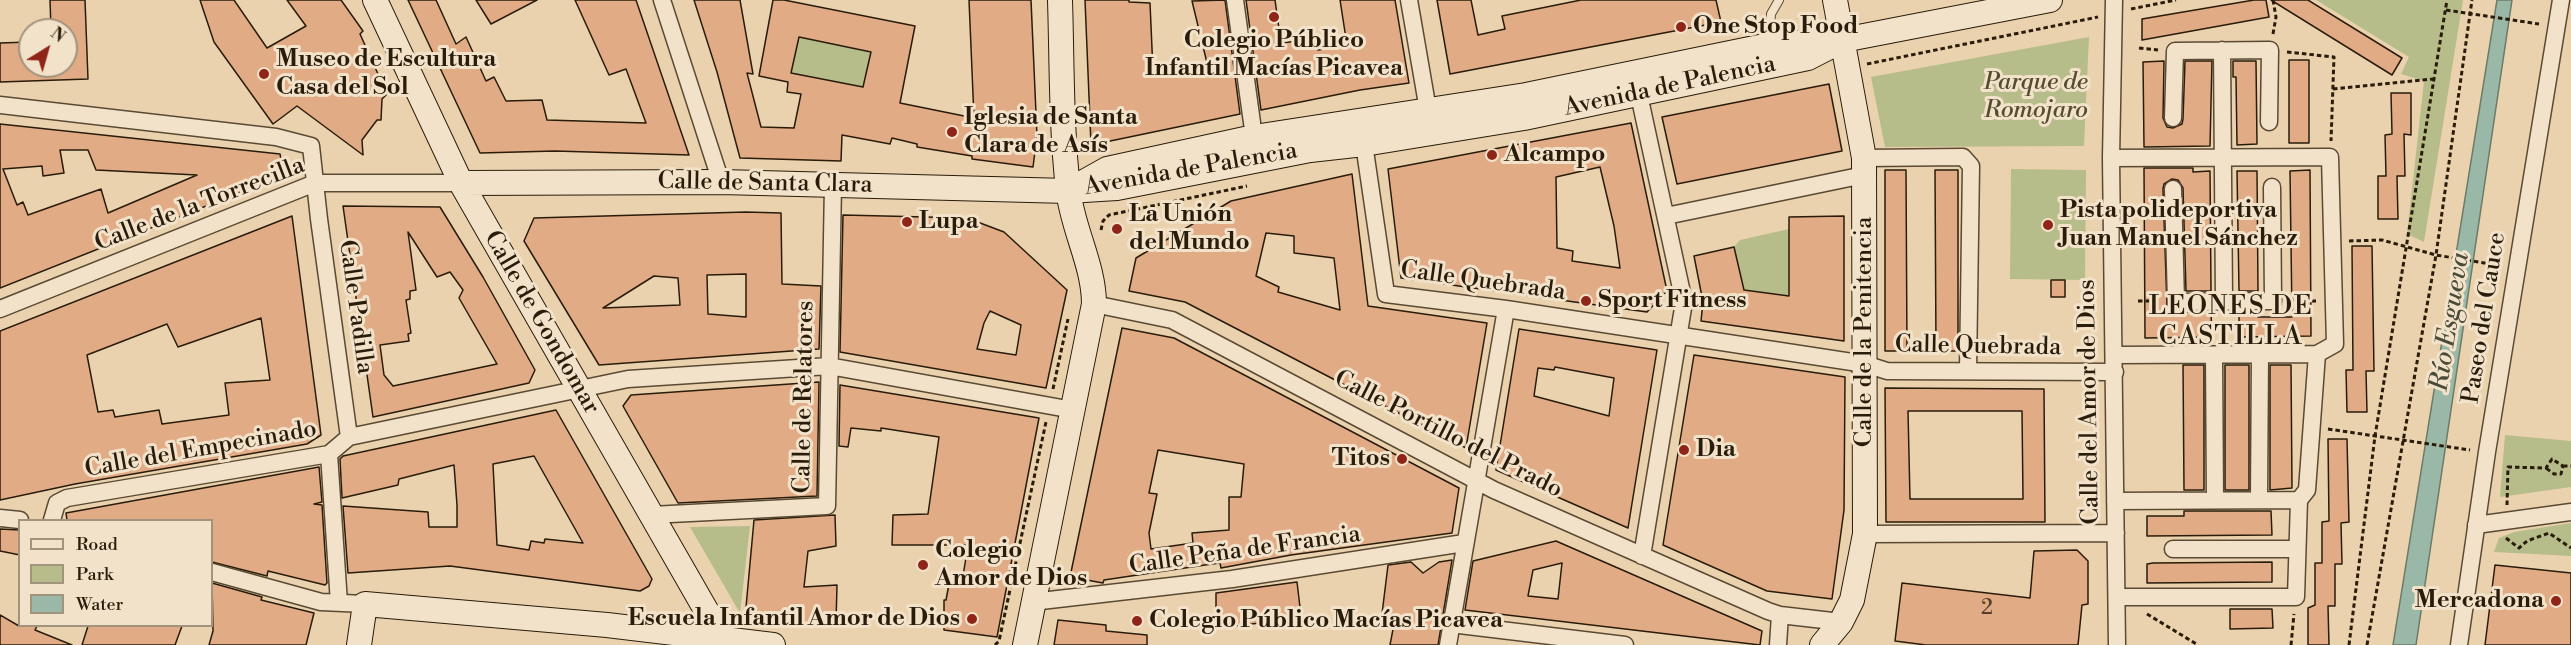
<!DOCTYPE html>
<html>
<head>
<meta charset="utf-8">
<style>
  body { margin:0 }
  #map { position:relative; width:2571px; height:645px; overflow:hidden; background:#ebd2ae; font-family:"Libre Bodoni",serif }
  canvas { display:block }
  .legend { position:absolute; left:18px; top:519px; width:195px; height:108px; box-sizing:border-box; background:#f2e2ca; border:2px solid #a2937d; margin:0; padding:8px 10px; list-style:none; font-size:18px; color:#291c0a }
  .legend li { display:flex; align-items:center; gap:12px; height:30px }
  .legend b { width:30px; border:2px solid #a2937d }
  .north { position:absolute; left:18px; top:18px; width:60px; height:60px; box-sizing:border-box; background:#f2e2ca; border:2px solid #a2937d; border-radius:50%; rotate:37deg; font-size:16px; font-weight:700; line-height:24px; text-align:center; color:#291c0a }
  .north::after { content:''; display:block; margin:auto; width:21px; height:27px; background:#8f2418; clip-path:polygon(50% 0,100% 100%,50% 72%,0 100%) }
</style>
</head>
<body>
<div id="map">
<canvas width="2571" height="645"></canvas>
<ul class="legend">
<li><b style="height:8px;background:#f2e2ca"></b>Road</li>
<li><b style="height:16px;background:#b7bc8b"></b>Park</li>
<li><b style="height:16px;background:#99b8a7"></b>Water</li>
</ul>
<div class="north">N</div>
</div>
<script>
const ctx = document.querySelector('canvas').getContext('2d');
ctx.lineJoin = 'round';
function fillPath(path, color) {
  ctx.fillStyle = color;
  ctx.fill(path, 'evenodd');
}
function strokePath(path, color, width, dash) {
  ctx.strokeStyle = color;
  ctx.lineWidth = width;
  ctx.lineCap = dash ? 'butt' : 'round';
  ctx.setLineDash(dash || []);
  ctx.stroke(path);
}
function write(font, color, halo, rows, align = 'center') {
  ctx.font = font + ' "Libre Bodoni",serif';
  ctx.lineWidth = 6;
  ctx.setLineDash([]);
  ctx.textBaseline = 'middle';
  ctx.strokeStyle = halo;
  ctx.fillStyle = color;
  for (const [text, x, y, turn = 0] of rows) {
    ctx.save();
    ctx.translate(x, y);
    ctx.rotate((+turn || 0) * Math.PI / 180);
    ctx.textAlign = isNaN(turn) ? turn : align;
    if (halo) ctx.strokeText(text, 0, 0);
    ctx.fillText(text, 0, 0);
    ctx.restore();
  }
}
fillPath(new Path2D(`
  M2316,0H2463L2424,242L2407,234L2424,81L2401,74L2409,57Z
  M799,37L871,52L863,87L791,73Z
  M2089,37L2084,146L1885,147L1871,77Z
  M2011,169L2086,170L2085,280L2010,279Z
  M1789,229V296L1744,290L1734,247L1740,240Z
  M2505,435L2571,441V487L2500,497Z
  M2571,523V556L2494,552L2499,538L2514,532Z
  M750,526L740,613L690,527Z`), '#b7bc8b');
const water = new Path2D(`
  M2497,0H2512L2416,645H2393Z`);
fillPath(water, '#99b8a7');
strokePath(water, '#6c7a68', 1.5);
const building = new Path2D(`
  M50,0H85L88,79L0,82V43L30,42V66H66V30H51Z
  M200,0H234L267,48L306,26L287,0H341L363,31L360,34L387,94L382,99L381,120H377L362,140L363,155L297,106L273,124L214,42Z
  M408,0H436L456,44L466,37L486,81L494,77L506,101L542,100L547,120L646,123L626,69L609,75L575,0H636L689,155L555,151L480,153Z
  M476,0H537L491,24Z
  M694,0H740L753,74L747,73L761,127L794,128L801,94L787,92L788,82L759,76L773,0H784L915,26L900,103L974,118L969,0H1031L1037,136L1033,167L972,159V156L917,147V144L892,138L890,144L842,135L841,161L740,158L717,72ZM799,37L871,52L863,87L791,73Z
  M1085,0H1129V2L1150,3L1153,71H1162V76L1208,67L1192,1L1225,0L1240,114L1091,145Z
  M1246,0H1275L1281,43L1316,39L1318,50L1347,45L1340,0H1395L1409,83L1360,90L1261,110Z
  M1437,0H1471L1478,35L1505,29L1502,16L1581,0H1716L1721,22L1450,74Z
  M2254,0H2266L2269,17L2142,40V19Z
  M2271,0H2308L2402,58L2392,75Z
  M2289,60H2309V143H2289Z
  M2164,61L2163,118L2167,127L2173,128L2182,124L2183,119L2185,61H2212L2210,146L2144,147L2143,62Z
  M2233,61H2256L2257,144L2237,145L2236,77H2233Z
  M1829,84L1842,151L1677,184L1662,117Z
  M2391,93H2411V135L2404,134L2405,176H2397L2398,219H2378V176H2386L2385,135L2392,134Z
  M1631,123L1667,291L1647,312L1401,278L1388,169ZM1600,167L1614,226L1620,268L1572,261L1573,251L1557,248L1556,177Z
  M0,124L280,154L284,175L0,288ZM60,150H88L96,170L197,175L108,213L101,189L28,215L23,202L17,205L3,169L42,166L43,176L64,173Z
  M2144,168H2193V172L2210,171L2211,291H2186L2183,188L2178,180L2172,179L2164,184L2163,189L2167,307L2176,312H2211L2212,337L2145,338Z
  M1885,170H1906L1907,351H1885Z
  M1935,170H1958V351H1936Z
  M2310,170L2311,336L2239,337V312H2258V317H2292L2290,171Z
  M2237,171H2257L2258,291H2239Z
  M1352,174L1368,306L1487,323L1466,448L1185,302L1129,291L1136,258L1231,201ZM1266,233L1294,236V253L1334,258L1340,310L1278,292L1279,287L1256,276Z
  M343,206L440,207L483,277L535,370L529,383L373,417ZM408,232L437,277L450,272L463,290L459,298L497,364L393,386L384,375L380,345L409,341L408,334L411,333L406,300L410,299V291L416,290Z
  M746,212L781,213L782,284L821,286L819,349L599,365L524,241L534,218ZM746,274V317L708,314L707,275ZM654,276L678,278L680,305L603,308Z
  M843,215L967,218L1004,232L1067,290L1046,388L840,352ZM990,311L1021,325L1016,355L977,349L984,323Z
  M292,216L321,435L307,444L75,484L0,500V331ZM261,318L270,380L225,383L229,415L162,424L159,410L115,417L113,410L98,412L87,355L167,324L178,347Z
  M1844,216V341L1701,321L1703,302L1694,256L1734,247L1744,290L1789,296V217Z
  M2352,246H2372L2374,371H2366L2367,412H2347L2346,370H2353Z
  M2051,280H2065V297H2051Z
  M1122,328L1174,338L1459,488L1452,533L1291,555L1221,568L1220,563L1205,565L1104,580L1103,583L1070,577ZM1158,450L1244,464L1241,497H1229V530L1192,533L1193,543L1151,549L1149,533L1157,494L1149,493Z
  M1519,329L1657,350L1628,528L1496,470ZM1555,367L1614,378L1609,416L1534,396L1538,368L1554,370Z
  M1694,355L1845,377L1844,510L1832,599L1767,591L1663,545Z
  M2183,365H2204V490H2184Z
  M2225,365H2249V490H2225Z
  M2270,365H2291L2292,488L2270,490Z
  M819,382L817,496L678,503L623,406L631,395Z
  M840,385L1039,418L997,637L944,630V600H946L951,573L963,576L968,545H892L893,515L928,514L939,437L881,428V431L851,428L848,447L839,446Z
  M1885,388L2044,389L2045,522H1886ZM1908,411H2022L2023,499H1910Z
  M556,410L652,579L649,586L640,591L450,566L348,573L343,506L428,512L429,527H457V505L454,465L399,479L398,485L342,498L340,459L343,456ZM534,456L583,543L545,539L544,543L531,541L529,550L497,545L493,464Z
  M2328,439H2347L2349,522L2341,523L2342,564H2335V606H2328L2329,645H2308V608L2315,605V563H2322V522L2329,521Z
  M319,467L322,502L314,504L322,505L327,583L325,585L268,571L267,576L212,562V520H67L66,513Z
  M2184,511H2271L2272,535L2147,536V516H2184Z
  M835,515L836,546L808,551L804,587L837,585L836,622L813,626L745,618L754,520Z
  M0,529L20,530V555L0,551Z
  M1556,541L1762,631L1760,645L1465,610L1473,561ZM1562,563L1558,599L1528,596L1533,570Z
  M2077,550L2088,561V604L2082,605L2078,645H1926L1895,641L1902,583L2030,598L2034,551Z
  M1452,560L1438,645H1390L1394,624L1381,622L1388,565L1411,562L1423,573L1439,562Z
  M2272,562V582L2147,583V564L2153,563Z
  M2495,565L2571,573V645H2485Z
  M1297,582L1302,624L1260,623L1216,628V593Z
  M212,583L262,597L261,600L314,613L306,645H209L213,631Z
  M2230,609H2272L2273,628L2230,629Z
  M0,615L19,626H37L35,630L72,645H0Z
  M1058,620L1106,625V631L1147,635V645H1054Z
  M88,626H182L175,645H82Z`);
fillPath(building, '#e1ab86');
strokePath(building, '#291c0a', 1.5);
const lane = new Path2D(`
  M1769,42L1771,14L1779,0`);
const street = new Path2D(`
  M662,0L721,182
  M1235,0L1254,137
  M1409,0L1428,110
  M2114,0L2111,158L2117,645
  M2222,50L2224,301
  M1639,95L1684,302L1642,556
  M0,105L276,137L311,146L319,219L349,437
  M2173,118L2175,51L2270,50L2269,122
  M1364,144L1386,294L1506,309L1865,364L1887,371L2115,372
  M1864,158L1963,157L1971,166L1968,371
  M2111,158L2330,157L2335,344L2317,354L2307,490L2299,500L2296,597H2117
  M2173,189L2176,302L2273,301L2272,187
  M1666,216L1864,175
  M1094,304L1172,320L1494,490L1768,611L1780,615L1841,622
  M0,309L315,183H461
  M2115,355L2317,354
  M2214,355L2215,499
  M329,454L339,603
  M2259,499L2260,354
  M2115,501L2299,500
  M651,515L827,506L833,185
  M0,518L20,520
  M52,520L57,503L67,498L329,454L349,437L628,379L829,366L1073,410
  M2476,525L2571,512
  M1865,534L2116,533
  M2173,549H2297
  M212,572L321,602L365,604
  M1032,602L1232,579L1464,543
  M1451,624L1625,645
  M1448,645L1506,309
  M1778,645L1780,615
  M2459,645L2487,452L2561,0`);
const secondary = new Path2D(`
  M375,0L461,183L722,638
  M461,183L721,182L1068,191L1117,188L1310,150L1364,144L1524,118L1808,58L1843,40
  M1073,188L1107,169L1254,137L1526,95L1769,45L1843,40L2050,0
  M359,645L365,604L607,625L773,645
  M1025,645L1094,304C1094,265 1072,228 1068,189C1061,126 1062,63 1060,0
  M1822,645L1841,622L1852,600L1865,534L1864,158L1835,0`);
strokePath(lane, '#5a4a33', 10);
strokePath(street, '#5a4a33', 19);
strokePath(secondary, '#291c0a', 26);
strokePath(new Path2D(`
  M2131,9L2176,0
  M2446,10L2539,24
  M2273,34L2276,17L2273,0
  M2139,48L2158,50
  M2287,52L2334,57L2331,141
  M1867,64L2098,17
  M2333,89L2433,79
  M1101,230L1103,221L1109,215L1247,186
  M2349,241L2382,240L2436,255L2502,266
  M2138,301H2159
  M2289,301H2319
  M1053,389L1068,319
  M2328,429L2470,450
  M2563,466H2571
  M2507,505L2508,467L2546,468L2552,459L2563,466L2561,474H2554L2546,468
  M2506,538L2519,548L2527,541L2549,533L2571,548
  M2147,614L2198,645
  M995,645L999,641L1046,422
  M2291,645L2294,614
  M2349,645L2375,436L2447,0
  M2367,645L2436,255L2472,0`), '#291c0a', 3, [4.5, 3]);
strokePath(lane, '#f2e2ca', 8);
strokePath(street, '#f2e2ca', 16);
strokePath(secondary, '#f2e2ca', 24);
for (const [x, y, r, color] of [
  [1274,17,6,"#8f2418"],
  [1681,27,6,"#8f2418"],
  [264,74,6,"#8f2418"],
  [952,132,6,"#8f2418"],
  [1492,155,6,"#8f2418"],
  [907,222,6,"#8f2418"],
  [2048,225,6,"#8f2418"],
  [1117,229,6,"#8f2418"],
  [1586,301,6,"#8f2418"],
  [1684,450,6,"#8f2418"],
  [1402,459,6,"#8f2418"],
  [923,565,6,"#8f2418"],
  [2556,601,6,"#8f2418"],
  [972,619,6,"#8f2418"],
  [1137,621,6,"#8f2418"]
]) {
  const dot = new Path2D();
  dot.arc(x, y, r, 0, 2 * Math.PI);
  ctx.fillStyle = color;
  ctx.fill(dot);
  strokePath(dot, '#f2e2ca', 2);
}
write('21px', '#574029', null, [
  ["2",1987,609]
]);
write('bold 24px', '#291c0a', '#f2e2ca', [
  ["One Stop Food",1693,27],
  ["Colegio Público",1274,41,"center"],
  ["Infantil Macías Picavea",1274,69,"center"],
  ["Museo de Escultura",276,60],
  ["Casa del Sol",276,88],
  ["Iglesia de Santa",964,118],
  ["Clara de Asís",964,146],
  ["Alcampo",1504,155],
  ["Pista polideportiva",2060,211],
  ["Juan Manuel Sánchez",2060,239],
  ["La Unión",1129,215],
  ["del Mundo",1129,243],
  ["Lupa",919,222],
  ["Sport Fitness",1598,301],
  ["Dia",1696,450],
  ["Titos",1390,459,"right"],
  ["Colegio",935,551],
  ["Amor de Dios",935,579],
  ["Mercadona",2544,601,"right"],
  ["Escuela Infantil Amor de Dios",960,619,"right"],
  ["Colegio Público Macías Picavea",1149,621]
], 'left');
write('italic 24px', '#544c31', '#f2e2ca', [
  ["Parque de",2036,83],
  ["Romojaro",2036,111]
]);
write('24px', '#291c0a', '#f2e2ca', [
  ["Avenida de Palencia",1670,87,-12],
  ["Avenida de Palencia",1191,170,-10],
  ["Calle de Santa Clara",765,184,1],
  ["Calle de la Torrecilla",200,205,-21],
  ["Calle Quebrada",1483,282,8],
  ["Calle Padilla",355,307,82],
  ["Paseo del Cauce",2485,318,-81],
  ["Calle de Gondomar",541,323,60],
  ["Calle de la Penitencia",1865,332,-90],
  ["Calle Quebrada",1978,347,1],
  ["Calle de Relatores",805,397,-89],
  ["Calle del Amor de Dios",2090,402,-91],
  ["Calle Portillo del Prado",1448,435,27],
  ["Calle del Empecinado",201,450,-10],
  ["Calle Peña de Francia",1245,551,-8]
]);
ctx.letterSpacing = '1.5px';
write('26px', '#291c0a', '#f2e2ca', [
  ["LEONES DE",2231,308],
  ["CASTILLA",2231,338]
]);
ctx.letterSpacing = '0px';
write('italic 26px', '#4b4b39', '#f2e2ca', [
  ["Río Esgueva",2451,322,-81]
]);
</script>
</body>
</html>
